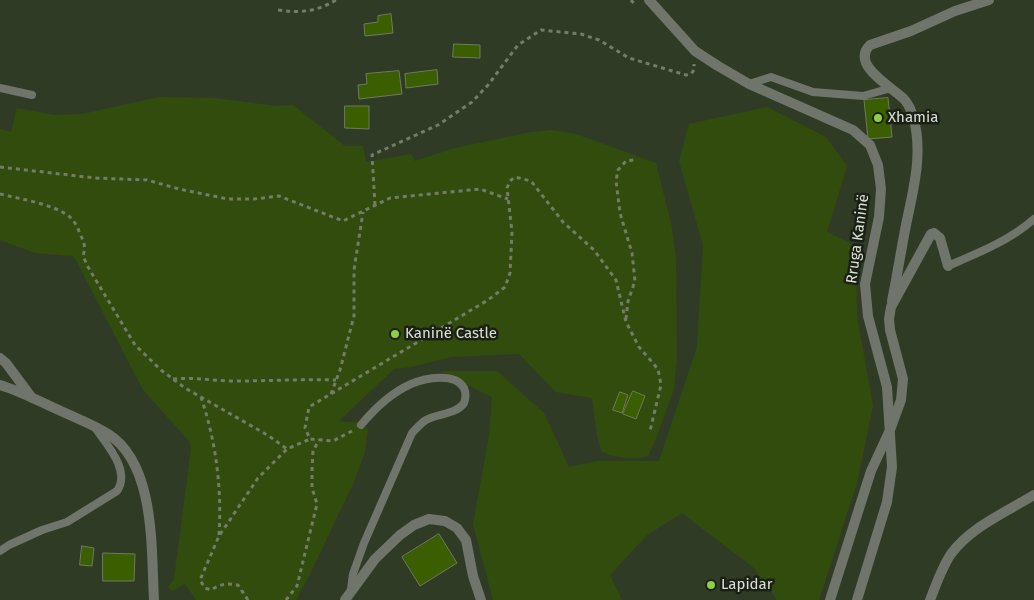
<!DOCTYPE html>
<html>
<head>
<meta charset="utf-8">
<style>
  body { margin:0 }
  canvas { display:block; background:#303b25 }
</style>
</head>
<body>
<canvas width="1034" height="600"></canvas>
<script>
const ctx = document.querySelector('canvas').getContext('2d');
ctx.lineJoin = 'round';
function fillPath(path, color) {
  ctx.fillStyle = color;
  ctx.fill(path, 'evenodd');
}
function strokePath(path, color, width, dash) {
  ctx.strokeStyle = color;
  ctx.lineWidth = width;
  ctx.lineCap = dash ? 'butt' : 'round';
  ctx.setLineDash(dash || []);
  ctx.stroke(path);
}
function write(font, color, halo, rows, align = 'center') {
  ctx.font = font + ' "Fira Sans",sans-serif';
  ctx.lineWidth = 5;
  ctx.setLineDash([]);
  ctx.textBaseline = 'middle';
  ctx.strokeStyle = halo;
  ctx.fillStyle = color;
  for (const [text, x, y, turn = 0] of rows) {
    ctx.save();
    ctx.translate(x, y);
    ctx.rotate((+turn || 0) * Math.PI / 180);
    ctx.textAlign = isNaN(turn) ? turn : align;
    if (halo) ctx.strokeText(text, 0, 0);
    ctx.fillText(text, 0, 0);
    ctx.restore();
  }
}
fillPath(new Path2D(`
  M159,97L215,98L276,106L293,105L345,146H363L366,162L411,154L415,161L455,148L531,132L551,130L576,134L656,163L671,223L676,259L677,357L674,389L655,441L648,456C634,460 613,458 601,451L597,436L592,398L556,392L519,354L451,357L411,367L394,369L340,420L342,422H356L368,429L365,452L353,484L310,574L296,600H196L185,584L172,591L168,587L174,579L191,449L189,441L143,390L77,262L73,256L35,253L0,240V129L11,132L17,108L54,115L82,114Z
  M767,107L826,137L847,166L827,232L856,246L857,316L873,406L857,483L819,600H777L754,568L682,513L647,535L610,575L622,600H493L473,524L489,436L492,397L440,371H497L544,413L569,467L598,461H659L697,347L703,245L679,161L689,124Z`), '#324c0d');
const building = new Path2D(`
  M391,14L393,33L365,36L364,24L378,22V16Z
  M454,44L480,45V58L453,57Z
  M437,70L438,84L406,88L405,74Z
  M399,71L402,94L359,99L358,85L367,84L366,74Z
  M888,98L892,137L868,139L864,100Z
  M345,106H369V129L345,128Z
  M633,391L645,396L636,419L623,414Z
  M620,392L628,395L622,413L613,410Z
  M439,534L457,563L420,586L402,557Z
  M82,546L94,548L92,566L80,565Z
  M103,553L135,554L134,581H103Z`);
fillPath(building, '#3b5e01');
strokePath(building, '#6d7a61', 1);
strokePath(new Path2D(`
  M631,0L636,6
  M278,10C300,13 316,12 336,0
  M0,167L95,178L147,180L179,189L228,199H254L279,196L343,221L390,198L480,189L508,199
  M0,194C20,199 54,204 70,217C75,222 78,228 80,234C84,242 86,247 83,256L88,267L135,345L161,370L185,388L269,436L287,449
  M375,205L372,155L438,125L472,102L488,85L518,45L541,30L581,34L599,40L629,58L686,75L691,74L694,70V64
  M626,319L628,301L635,281L632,253L620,213L616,181L618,170L626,161L634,160
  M173,379C194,377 214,381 235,381C269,381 302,379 336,380
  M331,394L340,370L354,316V270L363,212
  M201,397C216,442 222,488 219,535
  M352,431L333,441L310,439L305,428L309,407L488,300L505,287L510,273L512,232L507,188L510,181L515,177L531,181L563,222L594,250L616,280L626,322L639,347L658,369L661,385L650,431
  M248,600L238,585C227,583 220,584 211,590L205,588L200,580L219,536L258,478L287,449L310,439
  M286,600L297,586L317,504L312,488V470L313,451L319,440`), '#727c69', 3, [4, 4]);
strokePath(new Path2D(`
  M749,84L771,77L813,92L863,96L891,88
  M0,88L32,95
  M948,266C978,253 1009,241 1034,219
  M0,551L9,545L42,530L67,522L117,491C131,471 107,445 96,429
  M351,589L353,574L364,543L412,433C416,429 421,423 426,420C437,414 457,414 464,403C466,398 466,393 464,388C455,372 425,378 411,384C391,393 375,408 361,425`), '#6f756a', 8);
strokePath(new Path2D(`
  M649,0L695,51L718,66L749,84L853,130L870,145L878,165L881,189L879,217L865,284L868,316L887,387L892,467L887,502L857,600
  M892,301C897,276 901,251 906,225C913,191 923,155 914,120C912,113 909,104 904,99C892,87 850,65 870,45L911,31L955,11L989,0
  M0,358L6,363L32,398
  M0,385C21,391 42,403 63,412C78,419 94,425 108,434C156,464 151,550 154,600
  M345,600L375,559L400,535L414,525L429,519L445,521L457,528L466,540L473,576L481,600
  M830,600L871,471L890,430L901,400L903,379L890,330L889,319L891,307L931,234L934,233L940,238L948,266
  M930,600C936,585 942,567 951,554C971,527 1006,512 1034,495`), '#6f756a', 10);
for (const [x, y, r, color] of [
  [878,118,5,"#8fcd41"],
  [395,334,5,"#8fcd41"],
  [711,585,5,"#8fcd41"]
]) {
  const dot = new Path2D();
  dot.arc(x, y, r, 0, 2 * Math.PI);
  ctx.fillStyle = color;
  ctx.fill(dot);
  strokePath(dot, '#1b2016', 2);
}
write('15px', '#d9e0d2', '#1b2016', [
  ["Xhamia",888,118],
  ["Kaninë Castle",405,334],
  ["Lapidar",721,585]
], 'left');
write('15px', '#d9e0d2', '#1b2016', [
  ["Rruga Kaninë",858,239,-82]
]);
</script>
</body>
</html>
